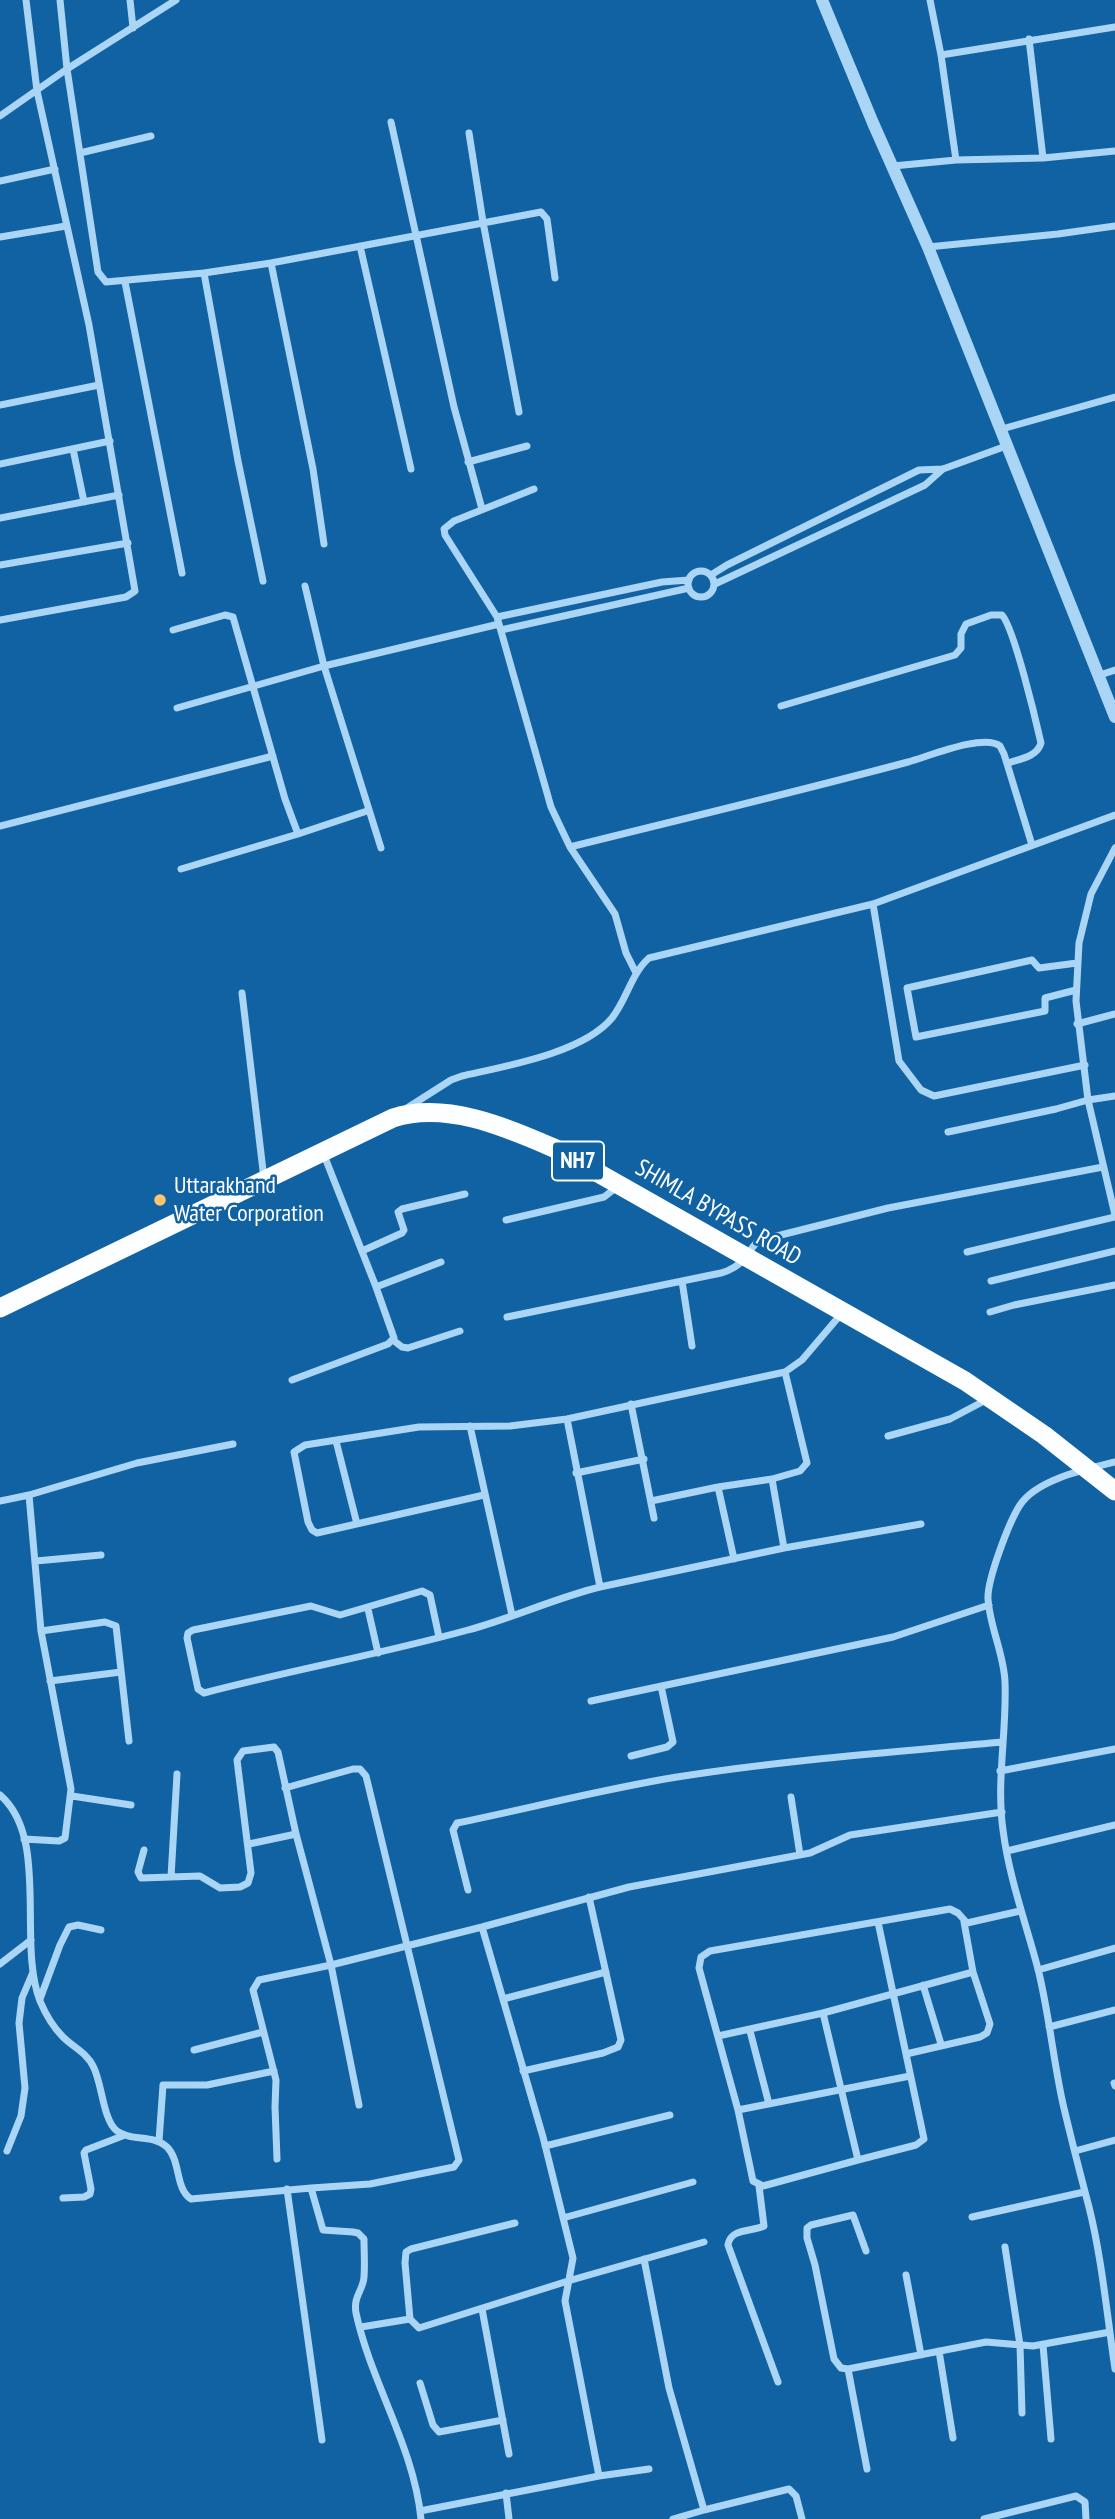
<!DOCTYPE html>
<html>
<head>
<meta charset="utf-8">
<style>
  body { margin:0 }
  canvas { display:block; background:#1162a2 }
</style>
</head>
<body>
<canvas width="1115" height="2519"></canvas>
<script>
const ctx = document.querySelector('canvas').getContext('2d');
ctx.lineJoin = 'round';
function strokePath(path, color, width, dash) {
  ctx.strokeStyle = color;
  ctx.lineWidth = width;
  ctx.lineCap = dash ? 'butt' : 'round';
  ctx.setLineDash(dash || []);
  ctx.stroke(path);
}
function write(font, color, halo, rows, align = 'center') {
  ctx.font = font + ' "PT Sans Narrow",sans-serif';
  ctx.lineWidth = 5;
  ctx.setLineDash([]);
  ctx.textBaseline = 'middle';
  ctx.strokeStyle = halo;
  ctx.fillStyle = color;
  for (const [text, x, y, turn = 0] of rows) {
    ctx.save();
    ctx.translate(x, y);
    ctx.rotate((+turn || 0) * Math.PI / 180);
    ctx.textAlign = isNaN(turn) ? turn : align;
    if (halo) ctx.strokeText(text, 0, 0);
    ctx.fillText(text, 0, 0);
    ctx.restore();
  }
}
strokePath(new Path2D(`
  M60,0L67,69L98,272L106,282L204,273L271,263L541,212L547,219L555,278
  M130,0L133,28
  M930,0L941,55L956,160L1043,158L1115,151
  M1029,39L1043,158
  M941,55L1115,27
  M0,116L67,69L176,0
  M391,122L454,407L482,509
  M469,133L483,222L519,412
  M80,153L151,136
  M893,166L956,160
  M0,181L55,169
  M0,237L66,226
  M360,246L411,469
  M928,247L1058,234L1115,226
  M271,263L313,469L324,544
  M204,273L238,461L263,581
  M125,282L182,573
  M0,405L99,385
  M1002,429L1115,397
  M73,449L84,502
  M468,462L527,446
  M0,464L110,441
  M534,489L454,521L444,529L445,535L497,617L551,807L570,847L615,914L626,953L636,973
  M0,518L119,495
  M0,565L128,543
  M688 584a13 13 0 1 1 26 0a13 13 0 1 1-26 0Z
  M711,575L727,565L919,470L943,469L1009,445
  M715,584L925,485L943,469
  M305,586L324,666L381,848
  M497,617L662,582L689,580
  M0,620L126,597L135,591L89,325L37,91L26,0
  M173,630L225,615L233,617L285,799L298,834
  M501,630L689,588
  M1100,675L1115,670
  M781,706L955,655L961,648V634L966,624L991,615H1002C1014,628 1036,721 1041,743C1037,757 1020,759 1008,763
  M177,708L324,666L499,624
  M0,826L273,756
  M570,847C682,819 796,792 908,762C927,757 984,733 1000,746L1004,754L1032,845
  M1115,848L1091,894L1079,943L1076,1001L1088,1100L1115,1215
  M181,869L298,834L367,811
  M873,904L899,1061L921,1090L934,1096L1085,1065
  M1076,990L1045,998V1011L916,1037L907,988L1032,960L1039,968L1077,963
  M242,993L264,1179
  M1077,1024L1115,1014
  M407,1108L451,1080L462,1076C506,1066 583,1053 612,1018C627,999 631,974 649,958L873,904L1115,815
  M948,1132L1056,1109L1088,1100L1115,1096
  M506,1220L604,1197L617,1187
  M362,1251L402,1233L404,1230L398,1212L402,1209L465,1194
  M967,1252L1115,1217
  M682,1281L692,1346
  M991,1281L1115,1251
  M376,1287L441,1262
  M990,1312L1014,1305L1115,1285
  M507,1317L721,1273C729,1271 740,1265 746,1257C752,1250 752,1244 761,1240L888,1208L1103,1167
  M393,1340L402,1347L408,1348L460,1331
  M292,1380L388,1344L394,1338L376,1287L324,1155
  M631,1404L654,1518
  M567,1419L600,1587
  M470,1426L512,1615
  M888,1436L950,1419L986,1400
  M336,1441L357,1524
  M1115,1462C1087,1469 1037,1479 1020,1505C1009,1522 987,1580 988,1599C990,1628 1004,1654 1005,1682C1007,1732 996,1781 1003,1830C1009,1878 1026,1923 1038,1969C1049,2013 1053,2059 1063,2104C1071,2138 1080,2173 1089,2207C1102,2259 1107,2315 1115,2369
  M576,1473L644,1459
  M772,1479L800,1471L807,1463L785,1372
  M484,1495L317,1533L312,1530L308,1522L294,1452L305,1445L419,1427L510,1426L567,1419L785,1372L802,1360L842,1313
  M0,1501L29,1495L137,1463L233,1444
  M651,1501L718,1487
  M734,1559L718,1487L772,1479L784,1548
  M36,1561L101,1555
  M368,1609L378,1653
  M41,1631L105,1622L116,1626L129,1741
  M439,1637L430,1595L422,1591L340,1615L311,1606L193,1630L188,1633L187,1638L198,1689L204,1693C292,1670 381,1654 468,1630C513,1618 555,1598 600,1587L784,1548L921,1524
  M50,1681L121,1672
  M591,1701L893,1637L989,1605
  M631,1756L667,1747L673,1742L661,1686
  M1000,1771L1115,1749
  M285,1788L353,1769H360L366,1776L459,2160L454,2167L370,2184L311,2188
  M0,1795C50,1838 17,1942 40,2001C45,2013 53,2027 63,2037C73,2047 87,2053 93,2066C102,2082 103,2121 117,2131C132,2142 153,2134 167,2147C181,2161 175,2189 191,2199L311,2188L323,2230L353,2232L358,2233L364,2239C364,2252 365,2265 364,2277C363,2291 353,2296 356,2313C371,2383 414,2447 421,2519
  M72,1796L131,1805
  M791,1797L800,1855
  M24,1839L59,1841L65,1838L71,1789L41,1631L29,1495
  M249,1844L296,1834
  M144,1850L138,1872L141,1878L200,1876L220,1888L240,1887L248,1883L251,1873L237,1760L243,1751L274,1747L278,1752L296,1834L331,1965L482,1927
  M1007,1851L1115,1825
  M171,1877L177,1774
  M468,1890L453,1830L457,1823C531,1808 603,1789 677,1777C785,1760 894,1752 1002,1742
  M0,1964L31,1940
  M1038,1970L1115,1948
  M923,1985L941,2044
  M40,1999L60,1945L69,1927L78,1925L101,1930
  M503,1999L606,1972
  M823,2013L973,1972L964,1922
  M1049,2027L1115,2010
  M750,2031L769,2104
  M718,2036L823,2013L858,2160L763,2186L753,2181L738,2110L699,1968L701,1957L710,1951L950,1909L958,1913L967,1923L1020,1911
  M194,2050L263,2032
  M906,2054L980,2037L987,2033L990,2024L973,1972
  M523,2071L603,2053L618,2047L621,2040L589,1897
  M1114,2083L1115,2086
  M738,2110L910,2076
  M159,2141L163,2085H207L274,2071
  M545,2146L670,2115
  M7,2151L21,2116L25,2088L19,2023L22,1998L33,1972
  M1075,2151L1115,2140
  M277,2159L275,2107L276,2080L253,1990L259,1980L331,1965L359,2105
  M858,2160L916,2145L924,2139L878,1922
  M759,2186L764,2226C752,2232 730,2228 728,2245L778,2382
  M287,2189L322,2440
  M63,2198L84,2197L90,2194L91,2189L84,2153L86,2150L125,2135
  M972,2217L1084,2192
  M563,2218L693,2182
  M515,2223L411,2249L406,2252L405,2263L410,2319L419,2328L568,2281L704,2242
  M1005,2247L1020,2345L1022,2413
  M866,2251L853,2215L811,2225L807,2228V2238L815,2265L834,2359L841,2368L848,2369L986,2342L1033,2346L1110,2332
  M644,2259L669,2388L704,2510L673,2519
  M906,2275L921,2355
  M482,2309L509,2454
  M361,2327L410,2319
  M1043,2345L1051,2439
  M939,2351L953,2438
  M848,2369L867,2469
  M420,2383L433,2425L439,2432L503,2420
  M599,2476L565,2301L573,2258L543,2137L482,1927L629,1887L810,1853L850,1835L1002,1812
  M506,2493L509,2519
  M704,2510L789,2489L796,2496L802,2519
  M420,2511L599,2476L649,2469
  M984,2519L1076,2496L1085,2502L1086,2519`), '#abd5f5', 7);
strokePath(new Path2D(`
  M822,0L873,123L928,247L1115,717`), '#abd5f5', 12);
strokePath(new Path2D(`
  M0,1308L393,1118C446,1101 505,1127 554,1148L965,1381L1044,1435L1115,1491`), '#fcfeff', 19);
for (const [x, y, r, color] of [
  [160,1200,7,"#ffc570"]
]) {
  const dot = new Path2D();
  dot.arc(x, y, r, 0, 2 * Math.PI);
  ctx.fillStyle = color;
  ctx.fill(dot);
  strokePath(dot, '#1162a2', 2.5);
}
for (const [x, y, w] of [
  [578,1161,52]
]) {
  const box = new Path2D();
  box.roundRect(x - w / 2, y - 19.5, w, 39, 5);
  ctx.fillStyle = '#1162a2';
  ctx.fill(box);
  strokePath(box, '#fff', 2);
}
write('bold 23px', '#fff', null, [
  ["NH7",578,1161]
]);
write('24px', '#fff', '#1162a2', [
  ["Uttarakhand",174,1186],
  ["Water Corporation",174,1214]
], 'left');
write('24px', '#fff', '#1162a2', [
  ["SHIMLA BYPASS ROAD",718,1213,30]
]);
</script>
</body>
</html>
